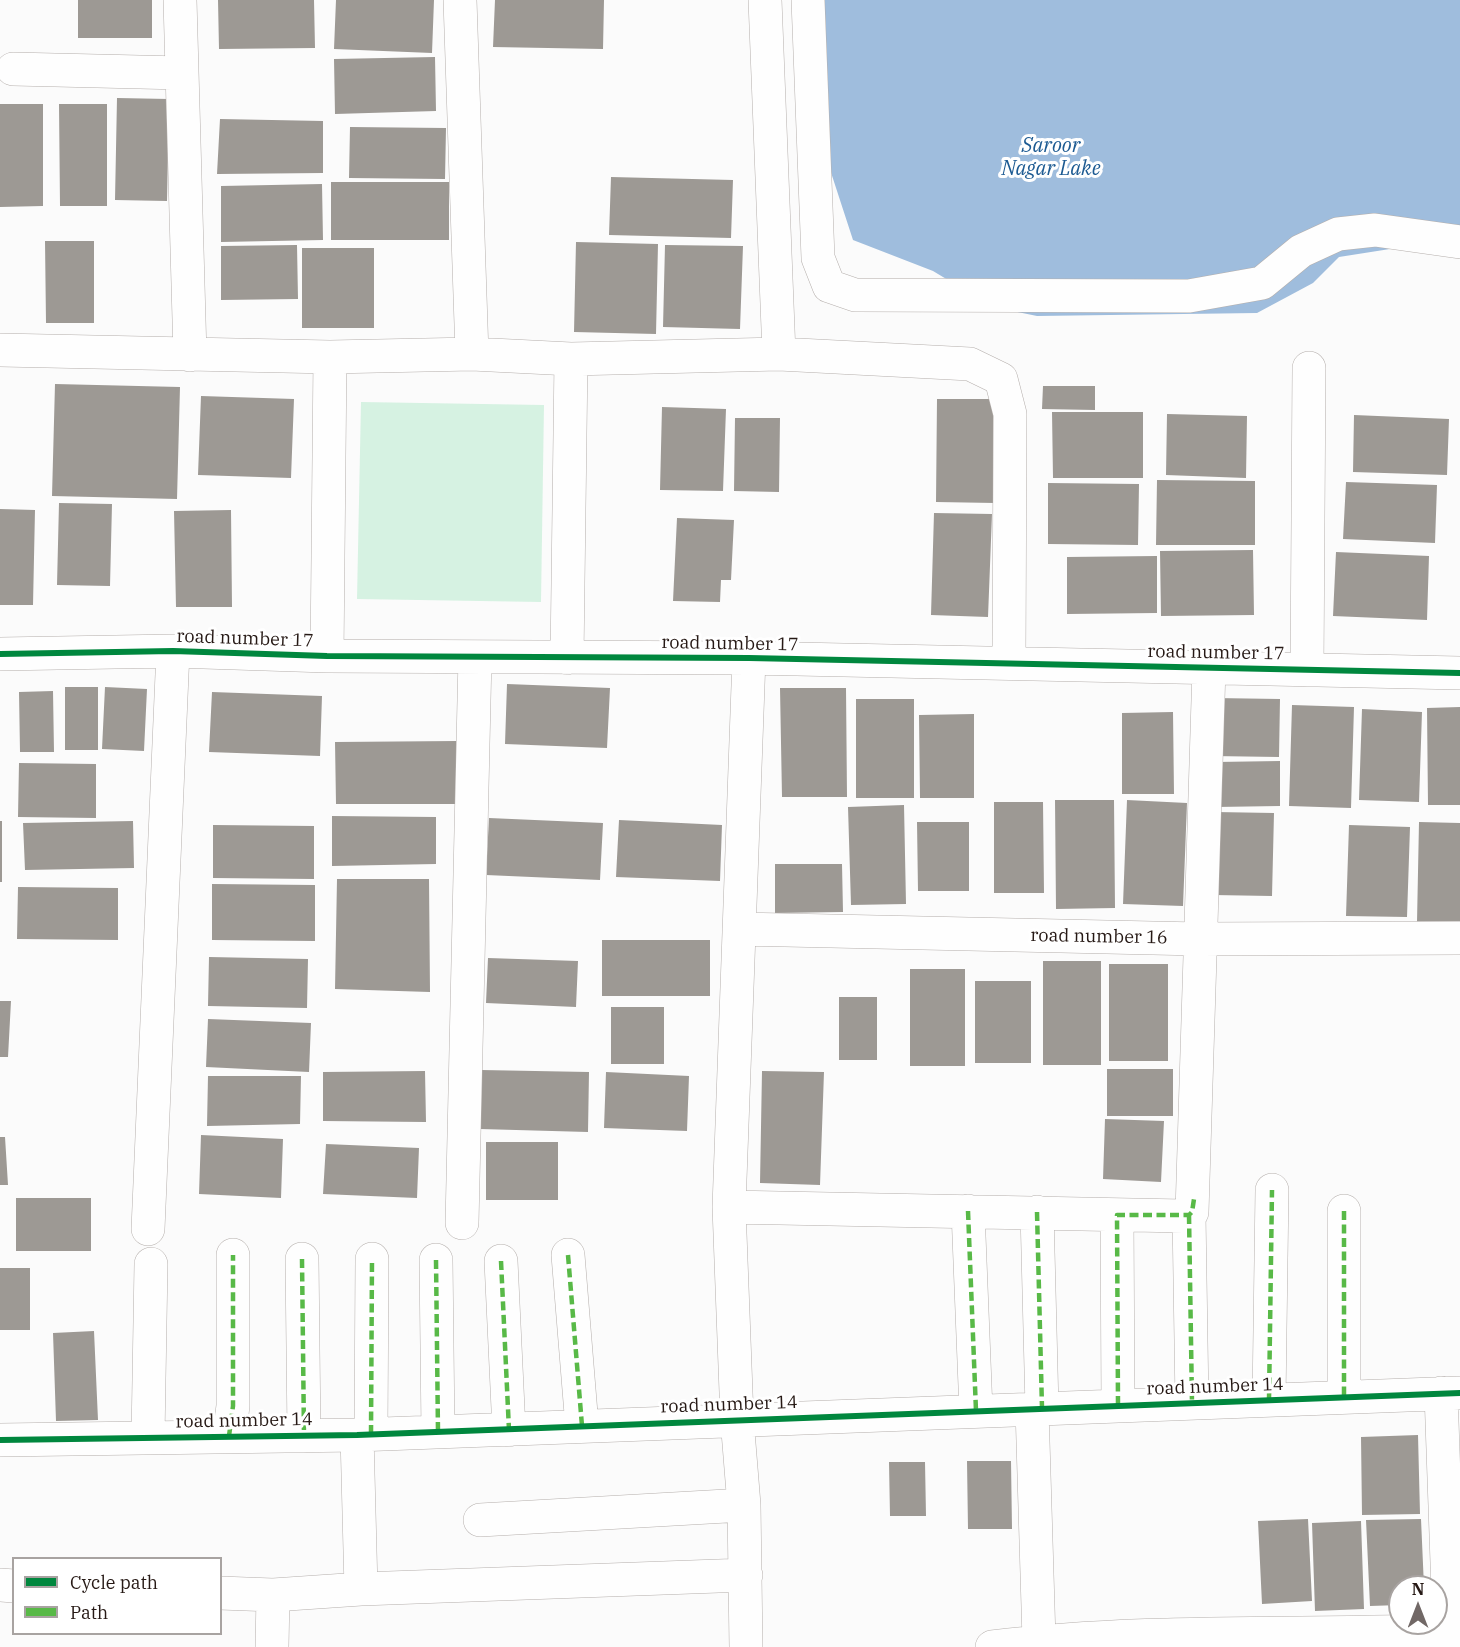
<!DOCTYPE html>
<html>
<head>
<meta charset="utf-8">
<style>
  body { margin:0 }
  #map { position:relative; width:1460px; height:1647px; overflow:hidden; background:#fbfbfb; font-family:"IBM Plex Serif",serif }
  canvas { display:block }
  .legend { position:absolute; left:12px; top:1557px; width:210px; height:78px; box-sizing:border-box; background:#fff; border:2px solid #a8a3a1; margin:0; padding:8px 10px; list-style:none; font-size:18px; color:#261915 }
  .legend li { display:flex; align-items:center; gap:12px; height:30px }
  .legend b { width:30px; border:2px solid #a8a3a1 }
  .north { position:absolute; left:1388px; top:1575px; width:60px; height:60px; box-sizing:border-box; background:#fff; border:2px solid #a8a3a1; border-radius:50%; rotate:0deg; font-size:16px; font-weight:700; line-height:24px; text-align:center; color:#261915 }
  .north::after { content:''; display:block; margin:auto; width:21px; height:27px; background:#716866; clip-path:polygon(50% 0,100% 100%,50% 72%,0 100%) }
</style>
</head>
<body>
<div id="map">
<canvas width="1460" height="1647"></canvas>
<ul class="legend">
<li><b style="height:8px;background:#00873e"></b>Cycle path</li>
<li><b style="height:8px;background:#58b947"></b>Path</li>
</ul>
<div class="north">N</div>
</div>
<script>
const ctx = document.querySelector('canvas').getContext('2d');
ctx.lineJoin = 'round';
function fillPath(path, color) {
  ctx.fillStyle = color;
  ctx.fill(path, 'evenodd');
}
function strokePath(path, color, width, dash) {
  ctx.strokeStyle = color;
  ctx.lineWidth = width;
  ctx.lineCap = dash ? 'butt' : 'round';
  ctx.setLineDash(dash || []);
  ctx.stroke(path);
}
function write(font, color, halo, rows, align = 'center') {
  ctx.font = font + ' "IBM Plex Serif",serif';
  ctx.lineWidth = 6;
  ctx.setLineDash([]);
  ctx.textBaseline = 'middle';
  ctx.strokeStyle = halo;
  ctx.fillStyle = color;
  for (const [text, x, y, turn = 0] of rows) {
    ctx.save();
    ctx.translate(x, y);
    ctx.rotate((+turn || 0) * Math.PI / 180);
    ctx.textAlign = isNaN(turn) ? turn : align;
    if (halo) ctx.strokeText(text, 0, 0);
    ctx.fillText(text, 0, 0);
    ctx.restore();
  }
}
fillPath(new Path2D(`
  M361,402L544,405L541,602L357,599Z`), '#d6f2e2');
fillPath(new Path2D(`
  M812,0H1460V238L1339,257L1313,283L1257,313L1037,316L993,307L933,271L853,240L823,148Z`), '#9fbddd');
fillPath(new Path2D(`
  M78,0H152V38H78Z
  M218,0H314L315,48L219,49Z
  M336,0H434L432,53L334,49Z
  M495,0H604L603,49L493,47Z
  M435,57L436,111L335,114L334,59Z
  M117,98L169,99L167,201L115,200Z
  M0,104H43V206L0,207Z
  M59,104H107V206H60Z
  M220,119L323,121V173L217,174Z
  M350,127L446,128L445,179L349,178Z
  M611,177L733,180L731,238L609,235Z
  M331,182H449V240H331Z
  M322,184L323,240L221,242V186Z
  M45,241H94V323H46Z
  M576,242L658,244L656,334L574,332Z
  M297,245L298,299L221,300V246Z
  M665,245L743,246L740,329L663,327Z
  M302,248H374V328H302Z
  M55,384L180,387L177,499L52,496Z
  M1043,386H1095V410L1042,409Z
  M201,396L294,399L291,478L198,475Z
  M937,399H997L995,503L936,502Z
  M662,407L726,409L723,491L660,490Z
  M1052,412H1143V478H1053Z
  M1167,414L1247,416L1246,478L1166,475Z
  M1354,415L1449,419L1447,475L1353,472Z
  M735,418H780L779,492L734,491Z
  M1157,480L1255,481V545H1156Z
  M1346,482L1437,485L1435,543L1343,539Z
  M1048,483L1139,484L1138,545L1048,544Z
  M59,503L112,504L110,586L57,585Z
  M0,509L35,510L33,605H0Z
  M231,510L232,607H176L174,511Z
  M934,513L992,514L988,617L931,615Z
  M677,518L734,520L731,580H721L720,602L673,601Z
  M1253,550L1254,615L1161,616L1160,551Z
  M1336,552L1429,556L1427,620L1333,616Z
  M1157,556V613L1067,614V557Z
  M507,684L610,688L607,748L505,744Z
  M65,687H98V750H65Z
  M105,687L147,689L144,751L102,749Z
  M780,688H846L847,797H782Z
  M53,691L54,752H20L19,692Z
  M212,692L322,696L320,756L209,752Z
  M1214,698L1280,699L1279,757L1212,756Z
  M856,699H914V798H856Z
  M1292,705L1354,707L1351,808L1289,806Z
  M1460,707V805H1428L1427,708Z
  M1362,709L1422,712L1419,802L1359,800Z
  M1173,712L1174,794H1122V713Z
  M974,714V798H920L919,715Z
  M457,741V804H336L335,742Z
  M1280,761V806L1216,807V762Z
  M19,763L96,764V818L18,817Z
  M1055,800H1114L1115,908L1056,909Z
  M1127,800L1187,803L1183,906L1123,904Z
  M994,802H1043L1044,893H994Z
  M904,805L906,904L851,905L848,807Z
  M1215,812L1274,813L1272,896L1213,895Z
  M332,816L436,817V864L332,866Z
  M489,818L603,823L600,880L486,875Z
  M619,820L722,825L720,881L616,877Z
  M0,821H2V882H0Z
  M133,821L134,868L25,870L23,823Z
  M917,822H969V891H918Z
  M1419,822L1460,823V924L1417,922Z
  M213,825L314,826V879L213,878Z
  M1349,825L1410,827L1407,917L1346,916Z
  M775,864H842L843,912L775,913Z
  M337,879H429L430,992L335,989Z
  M212,884L315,885V941L212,940Z
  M18,887L118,888V940L17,939Z
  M602,940H710V996H602Z
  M209,957L308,959L307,1008L208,1006Z
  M488,958L578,961L576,1007L486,1003Z
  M1043,961H1101V1065H1043Z
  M1109,964H1168V1061H1109Z
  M910,969H965V1066H910Z
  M975,981H1031V1063H975Z
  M839,997H877V1060H839Z
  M0,1001H11L8,1057H0Z
  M611,1007H664V1064H611Z
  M208,1019L311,1023L309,1072L206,1067Z
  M1107,1069H1173V1116H1107Z
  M481,1070L589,1072L588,1132L480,1129Z
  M425,1071L426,1122L323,1121V1072Z
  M762,1071L824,1072L820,1185L760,1183Z
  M606,1072L689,1076L687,1131L604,1128Z
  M208,1076H301L300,1124L207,1126Z
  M1105,1119L1164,1121L1161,1182L1103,1179Z
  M201,1135L283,1139L281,1198L199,1194Z
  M0,1137H5L8,1185H0Z
  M486,1142H558V1200H486Z
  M326,1144L419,1148L417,1198L323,1194Z
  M16,1198H91V1251H16Z
  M0,1268H30V1330H0Z
  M94,1331L98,1420L56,1421L53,1333Z
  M1418,1435L1420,1514L1362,1515L1361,1437Z
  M967,1461H1011L1012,1529H968Z
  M889,1462H925L926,1516H890Z
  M1308,1519L1312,1601L1262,1604L1258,1521Z
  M1421,1519L1424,1587H1400V1605L1370,1606L1366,1520Z
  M1361,1521L1364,1609L1315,1611L1312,1523Z`), '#9d9994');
const minor = new Path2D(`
  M180,0L190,355
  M460,0L472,354
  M765,0L779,354
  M808,0L818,258L829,286L855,295L1189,296L1262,283L1301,251L1338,234L1375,230L1460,242
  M13,69L182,73
  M0,350L330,357L472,354L571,359L779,354L970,364L1001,379L1010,414L1009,663
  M0,654L173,651L327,656L749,658L1460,673
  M327,656L330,357
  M567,658L571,359
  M1307,670L1309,368
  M739,929L1199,939L1460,938
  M729,1207L1183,1216L1192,1212L1209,668
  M968,1211L976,1411
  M1344,1211V1397
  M1037,1212L1042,1408
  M1117,1215L1118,1405
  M1189,1215L1192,1403
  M462,1223L475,657
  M148,1229L173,651
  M568,1255L582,1426
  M302,1259L304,1436
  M436,1260L438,1432
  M501,1261L509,1430
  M1441,1393L1450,1647
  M1269,1400L1272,1190
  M1032,1408L1039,1640
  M371,1434L372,1259
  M357,1435L361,1589
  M229,1436L233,1406V1255
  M148,1437L151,1264
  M0,1440L357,1435L1460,1393
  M480,1520L744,1505
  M0,1585L14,1586
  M220,1593L273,1595L361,1589L746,1575
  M272,1647L273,1595
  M746,1647L744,1505L737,1419L729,1207L749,658
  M992,1647C1148,1628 1304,1636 1460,1630`);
strokePath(minor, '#b5afac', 34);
strokePath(minor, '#fefefe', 33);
strokePath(new Path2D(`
  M968,1211L976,1411
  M1344,1211V1397
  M1037,1212L1042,1408
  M1189,1215L1192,1403
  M568,1255L582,1426
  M302,1259L304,1436
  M436,1260L438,1432
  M501,1261L509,1430
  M1269,1400L1272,1190
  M1118,1405L1117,1215H1189L1192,1212L1194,1199
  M371,1434L372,1259
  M229,1436L233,1406V1255`), '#58b947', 4.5, [9, 4.5]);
strokePath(new Path2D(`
  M0,654L173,651L327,656L749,658L1460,673
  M0,1440L357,1435L1460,1393`), '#00873e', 6);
write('18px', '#261915', '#fff', [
  ["road number 17",245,639,2],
  ["road number 17",730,644,1],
  ["road number 17",1216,653,1],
  ["road number 16",1099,937,1],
  ["road number 14",1215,1387,-2],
  ["road number 14",729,1405,-2],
  ["road number 14",244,1421,-1]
]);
write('italic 20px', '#1c5a92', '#fff', [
  ["Saroor",1051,146],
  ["Nagar Lake",1051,169]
]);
</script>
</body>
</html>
